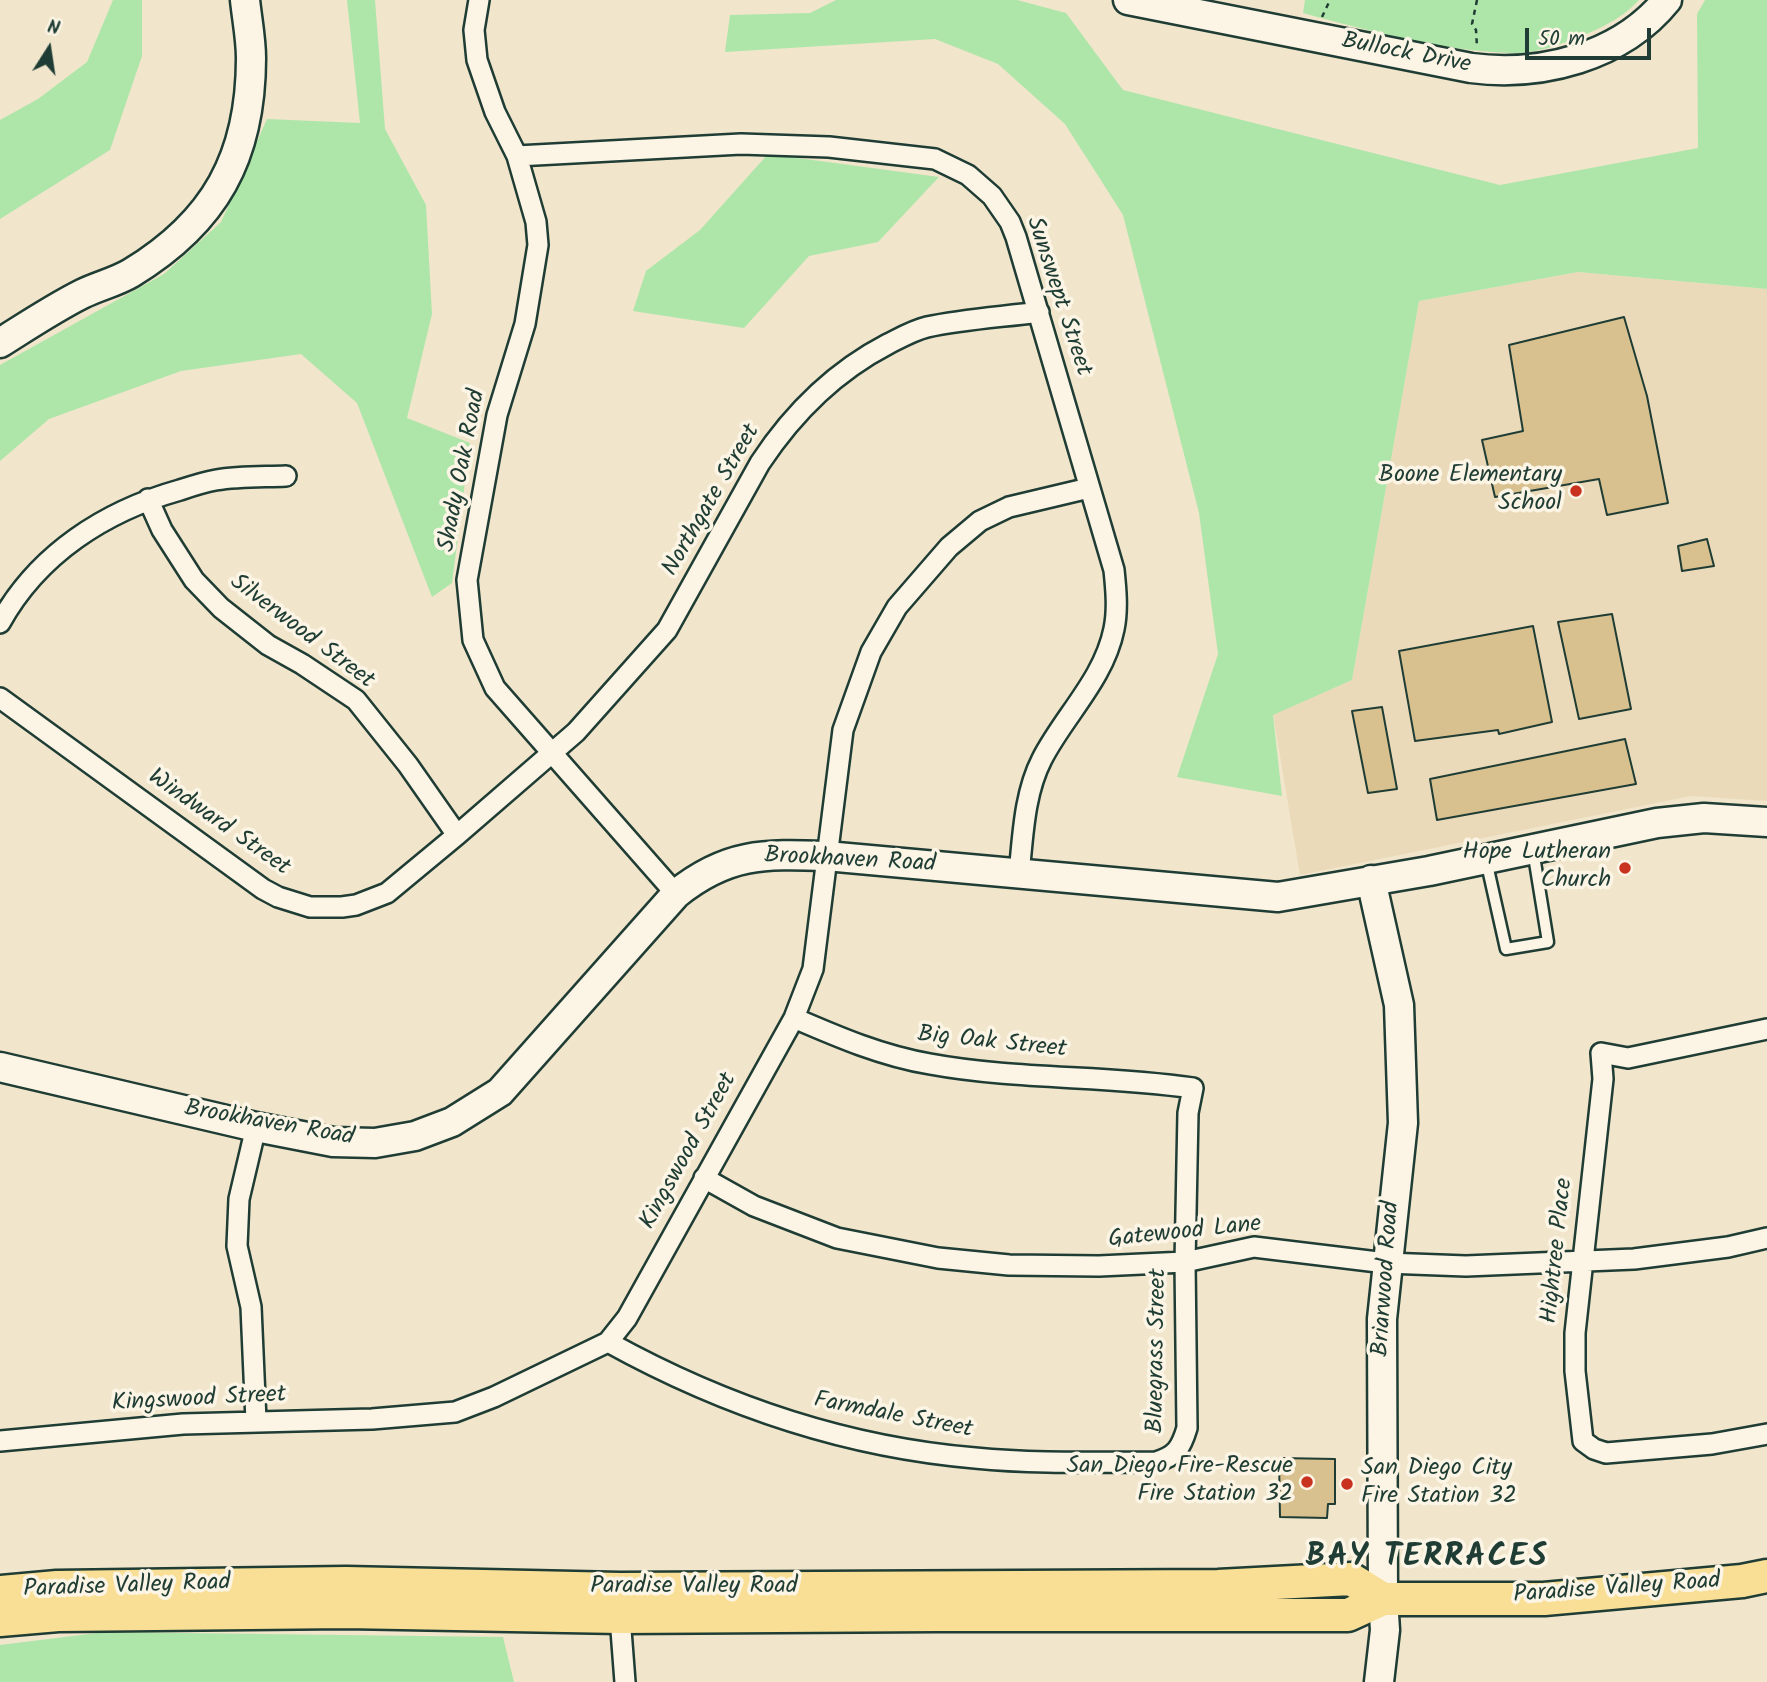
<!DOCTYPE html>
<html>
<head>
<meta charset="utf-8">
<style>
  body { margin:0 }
  #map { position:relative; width:1767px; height:1682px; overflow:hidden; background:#f1e5cb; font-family:Kalam,sans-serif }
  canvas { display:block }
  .north { position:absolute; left:14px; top:14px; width:70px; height:70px; -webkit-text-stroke:5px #fcf5e5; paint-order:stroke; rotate:12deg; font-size:19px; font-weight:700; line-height:28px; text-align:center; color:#1f3d34 }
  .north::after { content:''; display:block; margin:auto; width:24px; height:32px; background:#1f3d34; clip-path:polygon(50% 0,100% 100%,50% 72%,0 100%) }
  .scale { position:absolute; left:1525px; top:28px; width:126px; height:32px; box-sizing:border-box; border:4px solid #1f3d34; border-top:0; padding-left:9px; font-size:21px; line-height:24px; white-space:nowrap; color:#1f3d34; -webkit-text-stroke:5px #fcf5e5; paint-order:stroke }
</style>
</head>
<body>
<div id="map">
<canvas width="1767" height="1682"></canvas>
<div class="north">N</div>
<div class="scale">50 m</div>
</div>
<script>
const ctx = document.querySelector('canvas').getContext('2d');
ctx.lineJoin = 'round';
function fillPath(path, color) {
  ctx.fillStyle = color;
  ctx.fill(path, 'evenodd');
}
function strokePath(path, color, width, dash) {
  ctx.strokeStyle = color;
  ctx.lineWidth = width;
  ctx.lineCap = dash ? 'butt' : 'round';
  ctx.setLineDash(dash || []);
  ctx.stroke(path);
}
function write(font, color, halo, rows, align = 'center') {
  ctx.font = font + ' Kalam,sans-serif';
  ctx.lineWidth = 7;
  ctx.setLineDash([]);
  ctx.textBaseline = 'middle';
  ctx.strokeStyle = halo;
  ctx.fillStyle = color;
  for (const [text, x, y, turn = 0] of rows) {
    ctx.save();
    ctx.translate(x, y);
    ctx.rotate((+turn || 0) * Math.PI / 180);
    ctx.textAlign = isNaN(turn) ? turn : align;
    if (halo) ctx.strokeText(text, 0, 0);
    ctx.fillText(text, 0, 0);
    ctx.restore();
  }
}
fillPath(new Path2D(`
  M1578,272L1767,289V801L1691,796L1300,875L1273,714L1352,680L1419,301Z`), '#eadab9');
fillPath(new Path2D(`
  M113,0H142V56L110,150L0,219V120L38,99L87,62Z
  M347,0H375L385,129L426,205L432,314L407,418L470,443L452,583L432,597L357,403L301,354L181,371L49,419L0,461V365L164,274L221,222L267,119L360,123Z
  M836,0H1017L1066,13L1123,90L1500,185L1698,148L1697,14L1705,0H1767V289L1578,272L1419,301L1352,680L1273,715L1282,796L1177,777L1218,654L1199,513L1123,215L1065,124L998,64L935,39L725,52L730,15L810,13Z
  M1305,0H1639C1633,6 1626,13 1619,17C1597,32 1544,53 1518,53C1448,53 1370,31 1303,13Z
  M768,154L939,177L878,242L809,256L744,328L633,311L646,271L700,230Z
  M105,1632L503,1637L514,1682H0V1645Z`), '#aee6aa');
const building = new Path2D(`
  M1624,317L1647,396L1668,503L1607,515L1599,479L1495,497L1482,440L1523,431L1509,345Z
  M1707,539L1714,566L1682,571L1678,546Z
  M1612,614L1631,709L1579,719L1558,622Z
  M1533,626L1552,722L1499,734L1498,730L1415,741L1399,651Z
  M1382,707L1397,789L1368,793L1352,711Z
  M1625,739L1636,784L1437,820L1430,779Z
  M1279,1458L1335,1459V1504H1328L1327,1518L1280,1517Z`);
fillPath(building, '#d8c08f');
strokePath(building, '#1f3d34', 2);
const lane = new Path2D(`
  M1486,860L1506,949L1548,942L1533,850`);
const street = new Path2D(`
  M479,0L474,30L477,60L495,112L517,156L536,222L538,245L525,324L497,415L467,580L473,640L495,688L676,894
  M517,156L741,144L829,147L935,159L968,175L992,196L1010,222L1016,237L1114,570C1116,589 1118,610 1114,629C1104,679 1064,716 1042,759C1024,794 1023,836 1019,874
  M148,499L162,530L194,580L221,608L268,645L302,664L356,700L408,765L457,835
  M0,623C38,554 105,511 180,490C192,486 204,482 216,480C239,476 263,477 286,476
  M0,698L263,889L278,897L310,907H342L356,905L387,893L457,835L576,732L667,630L760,463C793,413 834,372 888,344C900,338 914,330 927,327C964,319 1002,317 1039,312
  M1767,1029L1628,1058L1601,1053L1603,1079L1575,1333V1371L1583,1441L1594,1449L1606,1453L1712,1444L1767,1434
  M704,1178L754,1206L837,1238L938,1258L1009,1265L1099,1266L1185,1262L1254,1247L1386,1263L1466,1266L1634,1259L1728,1247L1767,1238
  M608,1342C722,1405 844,1447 975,1458C1035,1464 1096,1462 1156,1462C1176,1456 1181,1448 1187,1428L1185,1262L1188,1113L1193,1088C1106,1075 1017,1080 930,1064C882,1056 838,1037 794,1018
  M256,1421L251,1307L237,1246L239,1199L256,1127
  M0,1441L183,1424L372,1419L455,1412L494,1397L608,1342L627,1318L794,1018L813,969L843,730L871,652L897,607L949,547L980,521L1009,507L1089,488
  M620,1617L625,1682`);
const secondary = new Path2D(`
  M1128,0L1471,68C1541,77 1621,57 1667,0
  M0,343C27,326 54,308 82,294C98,286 116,282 131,273C215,222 251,157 251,58C251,39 247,19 245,0
  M1371,880L1399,1005L1403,1123L1382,1319L1383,1599L1385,1630L1379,1682
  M0,1067L256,1127L333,1142L375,1143L415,1136L452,1122L500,1092L676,894C727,853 763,854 826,856L1278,897L1429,871L1657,823L1704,818L1767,822`);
const primary = new Path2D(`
  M0,1592L57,1587L346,1583L620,1589L1218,1586L1351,1579L1383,1599
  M0,1620L58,1615L346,1612L620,1617L936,1615H1348L1383,1599H1544L1742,1581L1767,1576`);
strokePath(lane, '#1f3d34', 15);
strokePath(street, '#1f3d34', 24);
strokePath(secondary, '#1f3d34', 33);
strokePath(primary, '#1f3d34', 37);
strokePath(new Path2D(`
  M1477,0L1472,24L1476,30L1477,47
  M1322,17L1330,0`), '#1f3d34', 2.5, [5, 5]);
strokePath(lane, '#fcf5e5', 10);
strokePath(street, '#fcf5e5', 19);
strokePath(secondary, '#fcf5e5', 28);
strokePath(primary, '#f9df96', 32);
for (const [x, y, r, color] of [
  [1576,491,7,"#c8321e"],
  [1625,868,7,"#c8321e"],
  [1307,1482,7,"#c8321e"],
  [1347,1484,7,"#c8321e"]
]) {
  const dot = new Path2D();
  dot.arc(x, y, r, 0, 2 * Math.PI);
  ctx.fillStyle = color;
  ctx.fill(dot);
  strokePath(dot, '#fcf5e5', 2.5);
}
write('24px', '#1f3d34', '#fcf5e5', [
  ["Bullock Drive",1406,55,11],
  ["Sunswept Street",1057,297,72],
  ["Shady Oak Road",464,471,-79],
  ["Northgate Street",713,501,-60],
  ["Silverwood Street",301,633,37],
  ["Windward Street",218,824,35],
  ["Brookhaven Road",850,862,3],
  ["Big Oak Street",992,1044,6],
  ["Brookhaven Road",269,1125,10],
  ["Kingswood Street",690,1152,-61],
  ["Gatewood Lane",1185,1234,-6],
  ["Hightree Place",1559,1251,-84],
  ["Briarwood Road",1388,1279,-86],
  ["Bluegrass Street",1159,1351,-89],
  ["Kingswood Street",199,1401,-3],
  ["Farmdale Street",893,1417,11],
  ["Paradise Valley Road",127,1588,-2],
  ["Paradise Valley Road",694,1588],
  ["Paradise Valley Road",1617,1590,-4]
]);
write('24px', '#1f3d34', '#fcf5e5', [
  ["Boone Elementary",1562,477],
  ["School",1562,505],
  ["Hope Lutheran",1611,854],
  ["Church",1611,882],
  ["San Diego Fire-Rescue",1293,1468],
  ["Fire Station 32",1293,1496],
  ["San Diego City",1361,1470,"left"],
  ["Fire Station 32",1361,1498,"left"]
], 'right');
ctx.letterSpacing = '2px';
write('bold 32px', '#1f3d34', '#fcf5e5', [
  ["BAY TERRACES",1427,1560]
]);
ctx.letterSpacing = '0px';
</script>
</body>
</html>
